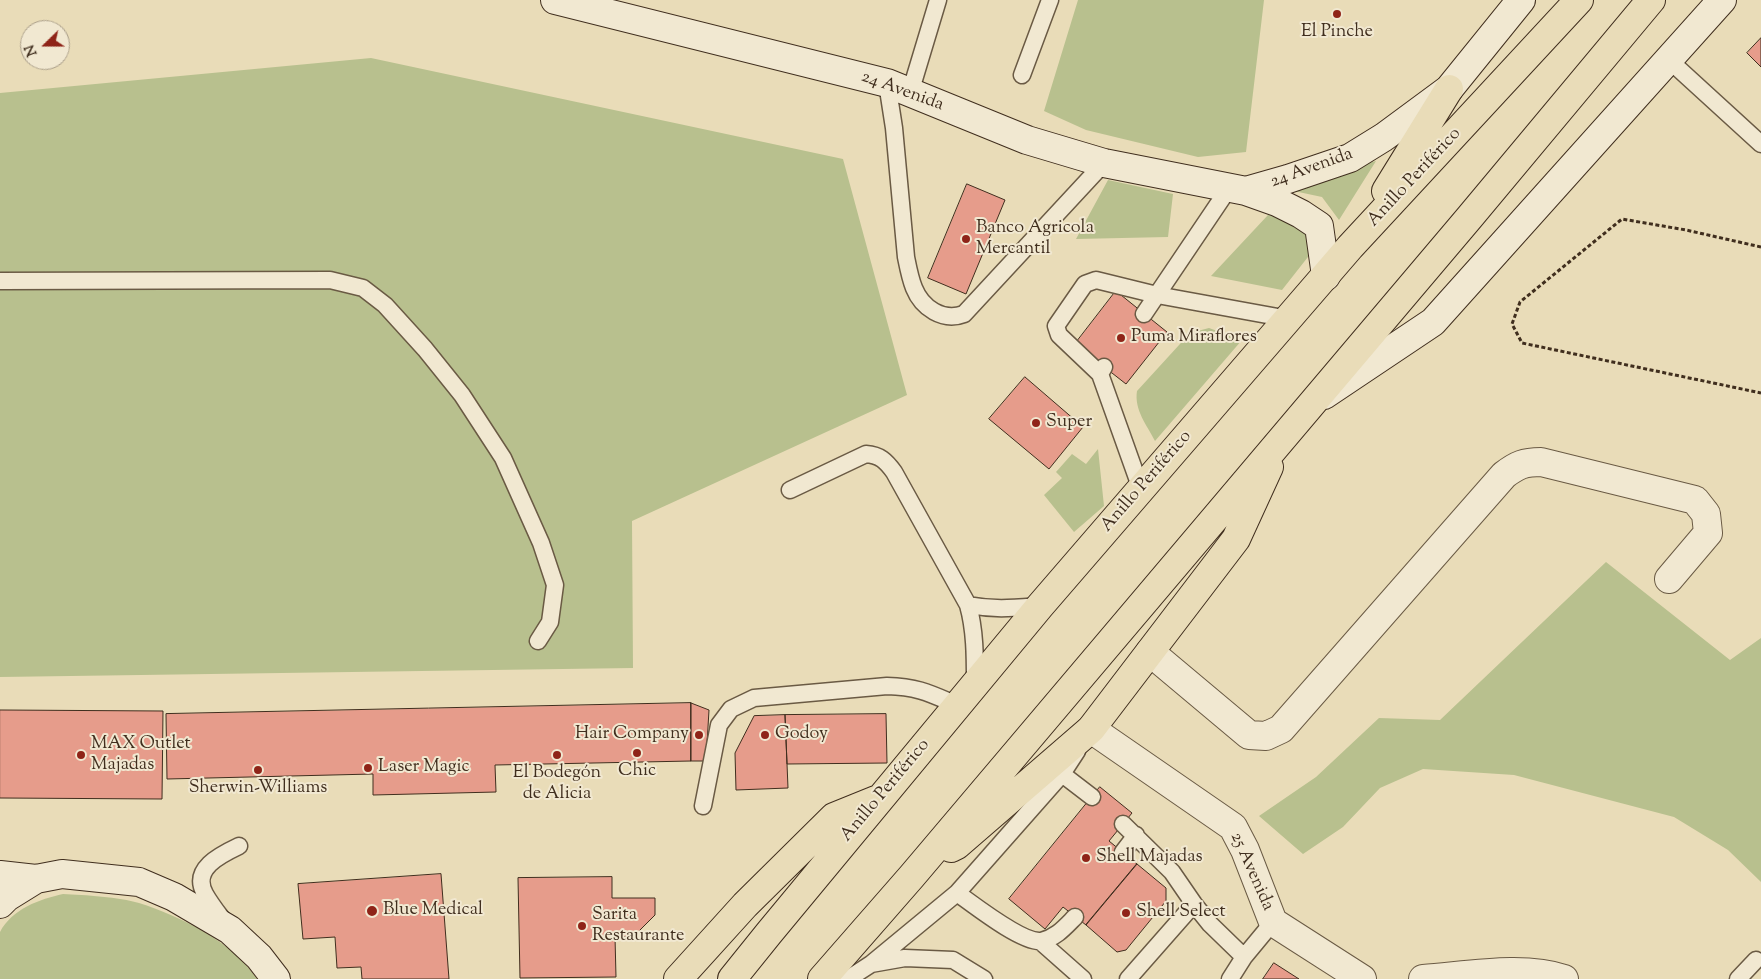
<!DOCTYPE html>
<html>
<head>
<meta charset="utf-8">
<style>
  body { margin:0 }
  #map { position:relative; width:1761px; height:979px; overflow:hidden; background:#e9dcb8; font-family:"Sorts Mill Goudy",serif }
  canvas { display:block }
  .north { position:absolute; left:20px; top:20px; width:50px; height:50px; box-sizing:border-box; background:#f1e8d1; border:1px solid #aa9e89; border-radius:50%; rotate:248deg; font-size:14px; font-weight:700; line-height:20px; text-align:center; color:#402e1e }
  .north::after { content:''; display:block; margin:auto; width:18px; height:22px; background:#8f2418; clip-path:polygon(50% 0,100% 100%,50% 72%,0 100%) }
</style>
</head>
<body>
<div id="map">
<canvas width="1761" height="979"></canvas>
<div class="north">N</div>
</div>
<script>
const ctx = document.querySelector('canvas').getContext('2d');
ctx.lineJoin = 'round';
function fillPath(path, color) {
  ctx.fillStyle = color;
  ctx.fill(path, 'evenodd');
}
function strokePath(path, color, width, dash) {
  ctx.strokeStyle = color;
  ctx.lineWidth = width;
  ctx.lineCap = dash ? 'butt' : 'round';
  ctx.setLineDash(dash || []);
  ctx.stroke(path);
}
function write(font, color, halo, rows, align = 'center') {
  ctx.font = font + ' "Sorts Mill Goudy",serif';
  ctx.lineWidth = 4;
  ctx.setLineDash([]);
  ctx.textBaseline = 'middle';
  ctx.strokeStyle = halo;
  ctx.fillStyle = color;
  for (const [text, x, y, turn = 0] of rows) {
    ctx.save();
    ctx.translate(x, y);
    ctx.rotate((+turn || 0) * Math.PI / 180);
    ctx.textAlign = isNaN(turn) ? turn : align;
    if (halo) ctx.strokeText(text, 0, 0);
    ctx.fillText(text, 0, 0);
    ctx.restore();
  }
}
fillPath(new Path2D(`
  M1078,0H1264L1246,152L1198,157L1086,130L1044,111Z
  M371,58L843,159L907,395L632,521L633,668L0,677V93Z
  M1376,161L1339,220L1322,197L1275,187Z
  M1108,180L1173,194L1168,237L1076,239Z
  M1268,215L1299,219L1315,248L1282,290L1211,276Z
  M1209,328L1242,340L1155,441C1147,425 1134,410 1137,391L1190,333Z
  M1098,449L1104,506L1074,532L1044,495L1062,478L1056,472L1072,454L1086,464Z
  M1606,562L1730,660L1761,638V882L1728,850L1674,817L1514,775L1423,769L1380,788L1343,827L1303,854L1259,816L1316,777L1379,718L1440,720Z
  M63,894C85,895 119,897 139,903C180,916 233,942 257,979H0V932C12,909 40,899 63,894Z`), '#b8c08e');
const building = new Path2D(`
  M1761,38V67L1747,53Z
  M967,184L1005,200L966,294L928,278Z
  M1116,291L1167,332L1126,384L1075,344Z
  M1025,377L1083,427L1049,469L989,419Z
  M691,703V761L495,765L496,792L373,795V774L167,779L166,714Z
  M691,703L709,710L706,761H691Z
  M0,710L163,711L162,799L0,798Z
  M886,714L887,763L787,764L785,715Z
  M785,715L788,788L736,790L735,753L754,716Z
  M1100,787L1132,813L1109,841L1137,864L1086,925L1063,907L1045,929L1009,899Z
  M1137,864L1166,888V901L1126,950L1117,952L1086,925Z
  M441,874L449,979H362L361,967L337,968L335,937L303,939L298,884Z
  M612,877V898H655V915L634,936L615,937L616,977L520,978L518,878Z
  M1274,963L1299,979H1263Z`);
fillPath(building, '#e69c8b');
strokePath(building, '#402e1e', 1);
const lane = new Path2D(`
  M1669,60L1761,144
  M1022,75L1050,0
  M887,83L894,128L906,257C908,267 910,278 914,288C922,308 943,322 964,314L1104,163
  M910,93L938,0
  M0,281L330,280L363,288L385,305L425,349L462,395L503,458L541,543L555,585L550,622L538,641
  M1144,314L1229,188
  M1104,367L1100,374L1141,489
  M1100,374L1059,335L1056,326L1085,284L1096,280L1157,295L1289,319
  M790,490L866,454C880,455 886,461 894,472L968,605C975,630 975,656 975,683
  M968,605C995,610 1013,608 1040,606
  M1062,774L1092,797
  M703,806L719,725L731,709L754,698L887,686C918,687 929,693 957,705
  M1123,824L1172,872L1194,904L1210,924L1244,957
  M1123,852L1136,835
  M957,893C974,905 1022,943 1041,941C1056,938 1065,927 1075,917
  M223,920C217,912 210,903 205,894C191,869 220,855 239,846
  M1040,941L1083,979
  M871,964L957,893L1062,774L1077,751
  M848,979L871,964L905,958L953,960L984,979
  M1128,979L1194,904
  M1230,979L1244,957L1273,922
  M1738,979L1756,960`);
const street = new Path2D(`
  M1150,652L1249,735L1266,736L1281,729L1504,475C1517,465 1524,462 1541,462L1695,500L1706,514L1708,533L1669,579
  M1091,729L1233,827L1245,850L1273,922L1362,979
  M1423,979C1466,976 1524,965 1564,979`);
const secondary = new Path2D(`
  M555,0L887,83L1027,140L1104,163L1246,191L1277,202L1301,214L1319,226L1326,276
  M1246,191L1288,179L1350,158L1384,137L1449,89L1521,0
  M1324,395L1433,322L1722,0
  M0,875L36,879
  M0,904L7,897L36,879L62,874L139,882L174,897L230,930L259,957L276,979`);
const highway = new Path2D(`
  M1386,191L1449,89
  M951,848L957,845L1091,729L1236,539L1269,467
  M678,979L745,905L834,817L876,800
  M732,979L769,933L1040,606L1350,247L1579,0
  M822,979L912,876L1469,218L1651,0`);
strokePath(lane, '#6a5a44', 19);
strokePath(street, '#6a5a44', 30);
strokePath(secondary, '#402e1e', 30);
strokePath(highway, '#402e1e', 30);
strokePath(new Path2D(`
  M1761,247L1686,230L1622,219L1520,302L1512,324L1522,343L1761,393`), '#402e1e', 3, [4, 2.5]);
strokePath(lane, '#f1e8d1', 16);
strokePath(street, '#f1e8d1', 28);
strokePath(secondary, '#f1e8d1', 28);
strokePath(highway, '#e9dcb8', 28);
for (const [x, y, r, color] of [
  [1337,14,5,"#8f2418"],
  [966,239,5,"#8f2418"],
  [1121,338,5,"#8f2418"],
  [1036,423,5,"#8f2418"],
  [699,735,5,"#8f2418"],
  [765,735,5,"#8f2418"],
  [637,753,5,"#8f2418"],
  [81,755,5,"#8f2418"],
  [557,755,5,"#8f2418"],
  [368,768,5,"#8f2418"],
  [258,770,5,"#8f2418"],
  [1086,858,5,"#8f2418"],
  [372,911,6,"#8f2418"],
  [1126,913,5,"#8f2418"],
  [582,926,5,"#8f2418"]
]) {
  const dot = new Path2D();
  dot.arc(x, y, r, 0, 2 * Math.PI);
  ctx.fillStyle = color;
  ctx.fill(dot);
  strokePath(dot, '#f1e8d1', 2);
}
write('18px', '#402e1e', '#f1e8d1', [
  ["El Pinche",1337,33,"center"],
  ["Banco Agricola",976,229],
  ["Mercantil",976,250],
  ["Puma Miraflores",1131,338],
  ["Super",1046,423],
  ["Hair Company",689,735,"right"],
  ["Godoy",775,735],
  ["MAX Outlet",91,745],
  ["Majadas",91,766],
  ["Laser Magic",378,768],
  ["Chic",637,772,"center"],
  ["El Bodegón",557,774,"center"],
  ["de Alicia",557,795,"center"],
  ["Sherwin-Williams",258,789,"center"],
  ["Shell Majadas",1096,858],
  ["Blue Medical",383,911],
  ["Shell Select",1136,913],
  ["Sarita",592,916],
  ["Restaurante",592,937]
], 'left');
write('18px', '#402e1e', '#f1e8d1', [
  ["24 Avenida",902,92,20],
  ["24 Avenida",1312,169,-20],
  ["Anillo Periférico",1415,178,-47],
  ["Anillo Periférico",1147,482,-49],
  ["Anillo Periférico",886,791,-50],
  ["25 Avenida",1251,872,66]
]);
</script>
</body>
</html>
